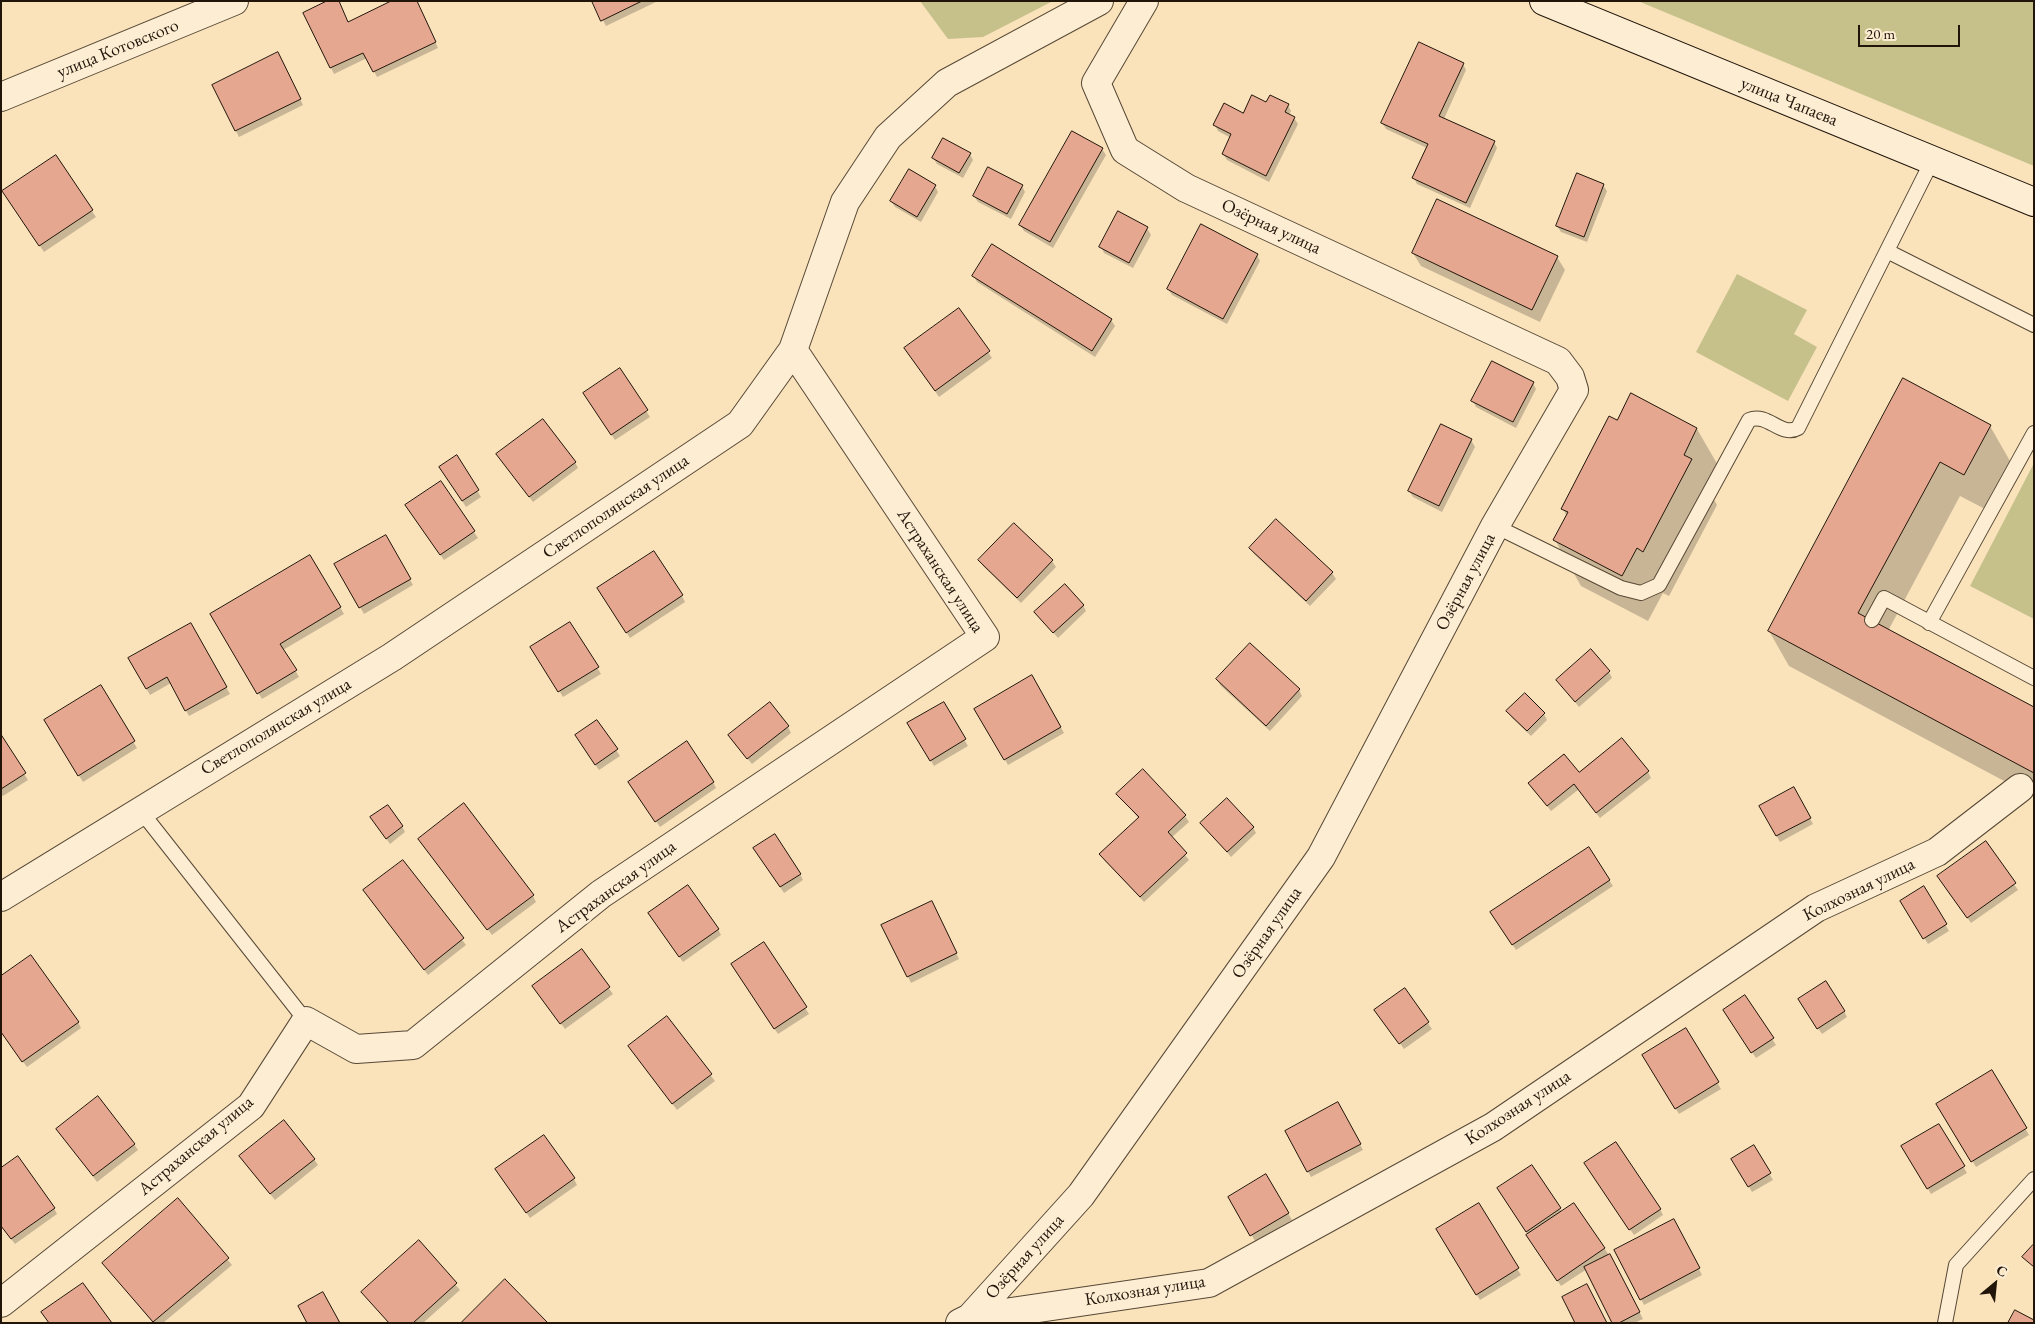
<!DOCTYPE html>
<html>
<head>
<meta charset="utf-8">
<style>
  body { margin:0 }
  #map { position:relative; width:2035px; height:1324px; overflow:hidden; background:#fae3bb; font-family:"EB Garamond",serif }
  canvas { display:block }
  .frame { position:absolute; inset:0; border:2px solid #21150a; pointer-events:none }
  .north { position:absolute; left:1970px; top:1259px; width:50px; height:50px; -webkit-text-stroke:4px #fcedd3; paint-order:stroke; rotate:28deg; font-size:14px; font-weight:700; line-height:20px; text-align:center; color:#21150a }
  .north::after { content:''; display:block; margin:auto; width:18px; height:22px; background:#21150a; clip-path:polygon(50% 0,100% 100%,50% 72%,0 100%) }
  .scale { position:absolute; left:1858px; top:25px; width:102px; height:22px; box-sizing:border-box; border:2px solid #21150a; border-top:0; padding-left:6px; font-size:15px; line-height:18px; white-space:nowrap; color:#21150a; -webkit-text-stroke:4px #fcedd3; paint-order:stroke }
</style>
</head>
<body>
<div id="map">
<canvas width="2035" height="1324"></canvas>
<div class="frame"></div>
<div class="north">С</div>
<div class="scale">20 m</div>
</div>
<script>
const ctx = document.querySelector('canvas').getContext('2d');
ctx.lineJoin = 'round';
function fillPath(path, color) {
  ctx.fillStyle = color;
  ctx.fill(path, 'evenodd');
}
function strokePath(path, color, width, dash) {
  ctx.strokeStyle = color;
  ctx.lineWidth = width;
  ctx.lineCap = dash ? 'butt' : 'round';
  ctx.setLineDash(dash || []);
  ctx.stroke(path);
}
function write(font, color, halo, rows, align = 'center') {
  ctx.font = font + ' "EB Garamond",serif';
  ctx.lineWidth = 5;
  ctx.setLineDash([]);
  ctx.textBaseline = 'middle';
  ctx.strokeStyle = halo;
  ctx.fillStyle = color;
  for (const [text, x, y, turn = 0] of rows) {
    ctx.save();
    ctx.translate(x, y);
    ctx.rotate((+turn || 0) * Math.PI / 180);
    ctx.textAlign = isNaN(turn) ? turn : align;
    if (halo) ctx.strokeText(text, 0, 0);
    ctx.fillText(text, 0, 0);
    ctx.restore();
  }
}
fillPath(new Path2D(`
  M920,1H1053L983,37L948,39Z
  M1638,1H2034V166Z
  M1737,274L1807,310L1794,334L1817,347L1788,401L1696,352Z
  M2034,463V619L1970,586Z`), '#c6c18b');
fillPath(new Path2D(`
  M416,1L438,48L377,77L367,58L334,74L304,13L348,23Z
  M593,1H658L606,26Z
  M281,60L303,105L239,137L213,86Z
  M1463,64L1466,70L1444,119L1494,142L1497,148L1470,208L1417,184L1414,178L1427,148L1386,129L1382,123Z
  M1267,104L1288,105L1291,111L1289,115L1294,118L1298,124L1269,182L1227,160L1223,154L1231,138L1218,131L1215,125Z
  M1073,132L1102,149L1106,155L1053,248L1024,231L1020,225Z
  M970,154L973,160L963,178L937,164L933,158Z
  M56,157L96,217L44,252L7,197Z
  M1603,185L1607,191L1587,242L1561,232L1557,226Z
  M935,186L938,192L921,222L895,207L891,201Z
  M1022,186L1025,192L1011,219L978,202L974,196Z
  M1119,213L1147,228L1151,235L1133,268L1104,253L1101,247Z
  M993,246L1111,320L1115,326L1095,357L977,282L974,276Z
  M1413,253L1557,257L1565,270L1540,322L1421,266Z
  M1257,255L1260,261L1227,324L1172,295L1168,289Z
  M959,310L992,358L939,397L909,354Z
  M1904,380L1990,426L2010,461L1985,509L1960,496L1888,631L2034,709V797L1789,666L1769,631Z
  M1533,383L1536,389L1516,428L1476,407L1473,401Z
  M1631,395L1697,429L1723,474L1712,496L1717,505L1669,596L1663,593L1648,621L1581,586L1555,540L1567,517L1563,509L1618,422Z
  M588,399L646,411L650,417L615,440Z
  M1442,426L1471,440L1475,447L1442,512L1413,497L1409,491Z
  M456,457L481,497L466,507L444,473Z
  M502,460L575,462L578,468L533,502Z
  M440,483L478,538L444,560L410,512Z
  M1014,524L1052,561L1056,567L1021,603L983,566L979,560Z
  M385,537L413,585L364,614L336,565Z
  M1250,548L1332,573L1336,579L1310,606L1254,554Z
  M310,556L344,614L283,650L299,677L262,699L211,615Z
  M602,595L682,596L685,602L630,638Z
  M1083,605L1086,611L1058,638L1036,612Z
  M570,624L601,674L563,697L532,647Z
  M190,625L230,694L189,716L171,683L150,695L130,659Z
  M1250,645L1299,690L1302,696L1270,731L1221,686L1217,680Z
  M1609,672L1612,678L1579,707L1558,681Z
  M1032,677L1064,733L1008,765L976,709Z
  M100,687L137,748L83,782L45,720Z
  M943,703L968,746L934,766L909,724Z
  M1508,711L1544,714L1547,720L1531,736L1512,718Z
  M788,727L791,733L752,764L733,742Z
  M1,738L28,780L3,796L1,794Z
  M580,742L616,750L620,756L599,770Z
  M1143,771L1185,816L1189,822L1171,838L1189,860L1144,902L1104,860L1101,854L1139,819L1118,794Z
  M1648,772L1651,778L1600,818L1578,790L1551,811L1533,789L1579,774Z
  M713,782L716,788L660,827L633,788Z
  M1793,789L1813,824L1780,842L1760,806Z
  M1201,823L1253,827L1256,833L1231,857Z
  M376,824L402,826L405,832L390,844Z
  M1985,843L2018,890L1971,923L1942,882Z
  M423,845L533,896L536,902L492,935Z
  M759,854L800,874L803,880L784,893Z
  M402,861L466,945L428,975L364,890Z
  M1609,880L1613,886L1516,950L1495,918Z
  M1924,888L1949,931L1928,944L1902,901Z
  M934,908L959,959L911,983L883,926Z
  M653,919L718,929L721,935L683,962Z
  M764,944L809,1014L778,1034L736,970Z
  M581,951L613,994L565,1029L537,992Z
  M1404,990L1432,1029L1404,1049L1380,1016Z
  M1803,1006L1844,1011L1847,1017L1822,1034Z
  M1728,1016L1772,1039L1776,1045L1756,1058Z
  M667,1017L715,1081L677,1110L633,1052Z
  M78,1022L81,1028L27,1067L1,1032Z
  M1686,1030L1721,1089L1679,1114L1644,1055Z
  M1991,1072L2029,1135L1976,1167L1938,1104Z
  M1338,1104L1363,1150L1311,1177L1287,1131Z
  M1938,1125L1967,1173L1931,1194L1903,1147Z
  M58,1129L134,1144L138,1150L97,1182Z
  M1754,1147L1773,1180L1752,1192L1733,1159Z
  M314,1159L318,1165L275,1200L244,1162Z
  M1532,1166L1562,1212L1574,1204L1613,1261L1643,1319L1634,1323H1613L1587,1269L1561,1286L1502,1194Z
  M1589,1170L1660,1209L1663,1215L1634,1235Z
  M500,1175L574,1179L577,1185L530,1218Z
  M1266,1176L1292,1220L1255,1241L1230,1197Z
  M178,1200L232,1265L163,1323H153L103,1263Z
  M1478,1205L1521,1275L1480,1300L1437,1230Z
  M54,1208L57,1214L15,1244L1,1226Z
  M1677,1226L1702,1275L1644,1305L1641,1299Z
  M419,1242L460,1290L423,1323H389Z`), '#0003');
const building = new Path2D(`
  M327,1H339L348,22L391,1H417L436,42L373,72L363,53L330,68L303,13Z
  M592,1H642L601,21Z
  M1419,42L1464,63L1439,116L1495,141L1466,203L1412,178L1428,144L1381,123Z
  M278,52L301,99L235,131L212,85Z
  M1252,95L1266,102L1270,95L1289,104L1285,112L1295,117L1266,176L1222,154L1231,134L1213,125L1224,103L1243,113Z
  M1072,131L1103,148L1050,242L1019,225Z
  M943,138L971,153L959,173L932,158Z
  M56,155L93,210L39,246L2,191Z
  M988,167L1023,185L1007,214L973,196Z
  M909,169L936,185L917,217L890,201Z
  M1577,173L1604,184L1584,237L1556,226Z
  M1437,199L1558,256L1532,310L1412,253Z
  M1118,211L1148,227L1129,263L1099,247Z
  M1201,224L1258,254L1223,319L1167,289Z
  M992,244L1112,319L1092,351L972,276Z
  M959,308L990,351L935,391L904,348Z
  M1492,361L1534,382L1513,422L1471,401Z
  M620,368L648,410L611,435L583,393Z
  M1903,378L1991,425L1964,475L1940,462L1858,613L2034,707V773L1768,631Z
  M1631,393L1697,428L1684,455L1692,459L1643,552L1637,548L1622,576L1553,540L1568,512L1561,509L1609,416L1617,420Z
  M543,419L576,462L529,497L496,454Z
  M1441,424L1472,439L1439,506L1408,491Z
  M457,455L479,490L462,501L439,467Z
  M441,481L475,531L440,555L405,505Z
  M1276,519L1333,572L1306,601L1249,548Z
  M1014,523L1053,560L1017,598L978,560Z
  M386,535L411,579L359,608L334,564Z
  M654,551L683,595L626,633L597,588Z
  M310,555L341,607L280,644L297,670L257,694L210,614Z
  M1065,584L1084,605L1053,633L1034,612Z
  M570,622L599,667L558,692L530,647Z
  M191,623L227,687L185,711L167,677L146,689L128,658Z
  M1250,643L1300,689L1266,726L1216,679Z
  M1591,649L1610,671L1575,702L1556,680Z
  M1032,675L1061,727L1004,760L974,709Z
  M101,685L135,741L78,776L44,720Z
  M1525,693L1545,713L1527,731L1506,711Z
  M770,702L789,726L747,759L728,735Z
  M944,702L966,739L930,761L907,723Z
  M597,720L618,749L595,765L575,735Z
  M2,736L26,773L1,789V737Z
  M1622,738L1649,771L1596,813L1574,784L1547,806L1528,783L1564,754L1579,772Z
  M687,741L714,782L655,822L628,782Z
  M1143,769L1186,815L1168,832L1187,853L1140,897L1099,854L1139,817L1116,794Z
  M1794,787L1811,818L1776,836L1759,806Z
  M1227,798L1254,827L1227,852L1200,823Z
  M464,803L534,895L487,930L418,839Z
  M388,805L403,826L386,839L370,817Z
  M775,834L801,874L780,887L753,848Z
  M1986,841L2016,883L1967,918L1937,876Z
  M1589,847L1610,880L1512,945L1490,912Z
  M403,860L464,938L424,970L363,890Z
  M688,885L719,929L679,957L648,913Z
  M1924,886L1947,924L1923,939L1900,901Z
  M932,901L957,953L907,977L881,925Z
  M764,942L807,1007L774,1029L731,964Z
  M582,949L610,987L560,1024L532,986Z
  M31,955L79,1022L22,1062L1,1032V976Z
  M1826,981L1845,1011L1817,1029L1798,999Z
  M1405,988L1429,1022L1399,1044L1374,1010Z
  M1745,995L1774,1038L1751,1053L1723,1010Z
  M667,1016L712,1074L672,1104L628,1046Z
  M1686,1028L1719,1082L1675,1109L1642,1055Z
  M1992,1070L2027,1128L1971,1162L1936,1104Z
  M98,1096L135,1144L93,1176L56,1129Z
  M1338,1102L1361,1144L1307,1172L1285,1131Z
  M284,1120L315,1159L270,1194L239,1156Z
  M1939,1124L1965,1166L1927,1189L1901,1146Z
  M544,1135L575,1178L526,1213L495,1169Z
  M1616,1142L1661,1209L1629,1230L1584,1163Z
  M1754,1145L1771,1173L1748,1187L1731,1159Z
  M18,1156L55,1208L11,1239L1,1226V1168Z
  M1532,1165L1561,1208L1526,1232L1497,1188Z
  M1266,1174L1289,1213L1250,1236L1228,1197Z
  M178,1198L229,1258L153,1322L102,1263Z
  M1479,1203L1519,1268L1476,1295L1436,1229Z
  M1574,1203L1605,1248L1557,1281L1526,1235Z
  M1674,1219L1700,1268L1640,1300L1614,1250Z
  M419,1240L457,1283L413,1323H389L361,1292Z
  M2033,1245L2034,1246V1267L2022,1257Z
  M1610,1254L1640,1312L1619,1323H1612L1584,1267Z
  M505,1279L548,1323H461Z
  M83,1283L112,1323H49L41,1312Z
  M1587,1284L1607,1323H1575L1562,1297Z
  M323,1292L340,1323H307L298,1306Z
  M2015,1310L2034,1320V1323H2008Z`);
fillPath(building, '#e5a78f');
strokePath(building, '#21150a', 1);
const lane = new Path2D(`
  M1887,251L2034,325
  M1495,526L1621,588L1641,593L1659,585L1749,420C1768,412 1781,438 1798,428L1932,161
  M1872,620L1884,598L2034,678
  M1929,623L2034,433
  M140,810L306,1021
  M1945,1323L1956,1265L2034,1179`);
const street = new Path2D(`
  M1,97L234,1
  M1,897L392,657L740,424L793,350L845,202L888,137L947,83L1099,1
  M1,1303L251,1106L306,1021L356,1049L413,1045L601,894L985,637L793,350
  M970,1318L1209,1283L1493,1127L1816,908L1937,852L2020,788
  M960,1323L970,1318L1081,1195L1321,857L1495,526L1574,390L1570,377L1558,361L1186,188L1125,150L1096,83L1144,1`);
const secondary = new Path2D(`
  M1544,1L2034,202`);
strokePath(lane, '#574836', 16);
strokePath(street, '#574836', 30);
strokePath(secondary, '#21150a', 30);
strokePath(lane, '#fcedd3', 14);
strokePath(street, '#fcedd3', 28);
strokePath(secondary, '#fcedd3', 28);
write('18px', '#21150a', '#fcedd3', [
  ["улица Котовского",118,49,-22],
  ["улица Чапаева",1789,102,22],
  ["Озёрная улица",1271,227,25],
  ["Светлополянская улица",616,507,-34],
  ["Астраханская улица",940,571,57],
  ["Озёрная улица",1466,582,-62],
  ["Светлополянская улица",276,727,-31],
  ["Астраханская улица",616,887,-36],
  ["Колхозная улица",1859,890,-26],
  ["Озёрная улица",1267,933,-55],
  ["Колхозная улица",1518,1108,-33],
  ["Астраханская улица",196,1146,-40],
  ["Озёрная улица",1025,1257,-48],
  ["Колхозная улица",1145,1291,-9]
]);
</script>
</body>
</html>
